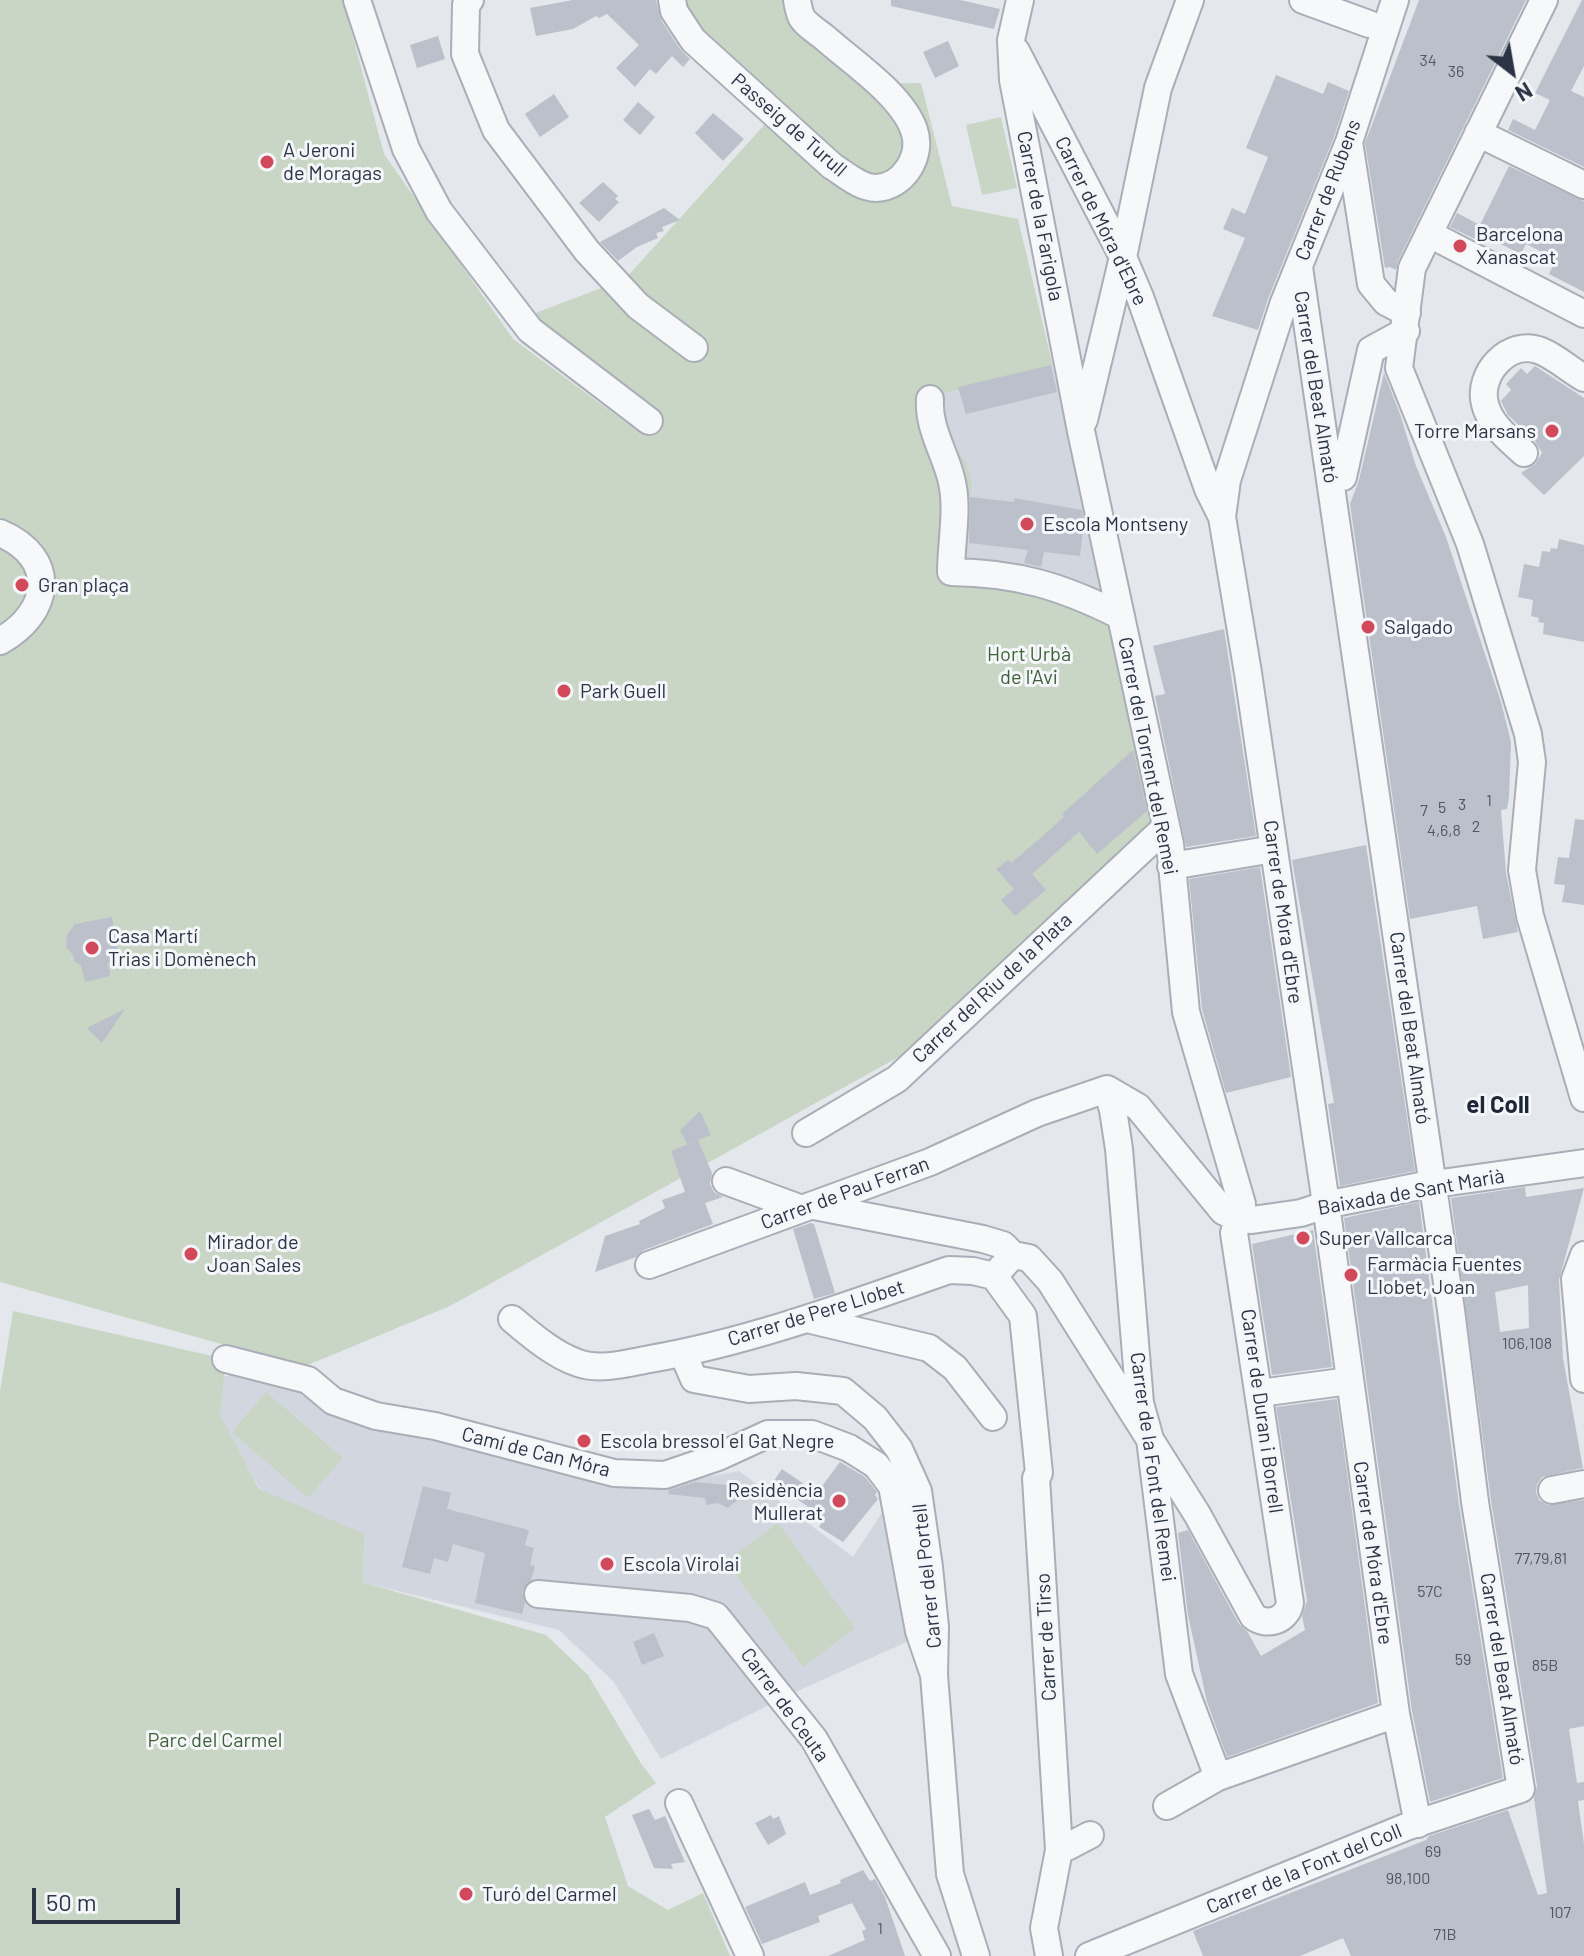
<!DOCTYPE html>
<html>
<head>
<meta charset="utf-8">
<style>
  body { margin:0 }
  #map { position:relative; width:1584px; height:1956px; overflow:hidden; background:#e4e7ec; font-family:Barlow,sans-serif }
  canvas { display:block }
  .north { position:absolute; left:1472px; top:32px; width:80px; height:80px; -webkit-text-stroke:6px #f4f6f9; paint-order:stroke; rotate:149deg; font-size:22px; font-weight:700; line-height:32px; text-align:center; color:#2b3445 }
  .north::after { content:''; display:block; margin:auto; width:28px; height:36px; background:#2b3445; clip-path:polygon(50% 0,100% 100%,50% 72%,0 100%) }
  .scale { position:absolute; left:32px; top:1888px; width:148px; height:36px; box-sizing:border-box; border:4px solid #2b3445; border-top:0; padding-left:10px; font-size:24px; line-height:28px; white-space:nowrap; color:#2b3445; -webkit-text-stroke:6px #f4f6f9; paint-order:stroke }
</style>
</head>
<body>
<div id="map">
<canvas width="1584" height="1956"></canvas>
<div class="north">N</div>
<div class="scale">50 m</div>
</div>
<script>
const ctx = document.querySelector('canvas').getContext('2d');
ctx.lineJoin = 'round';
function fillPath(path, color) {
  ctx.fillStyle = color;
  ctx.fill(path, 'evenodd');
}
function strokePath(path, color, width, dash) {
  ctx.strokeStyle = color;
  ctx.lineWidth = width;
  ctx.lineCap = dash ? 'butt' : 'round';
  ctx.setLineDash(dash || []);
  ctx.stroke(path);
}
function write(font, color, halo, rows, align = 'center') {
  ctx.font = font + ' Barlow,sans-serif';
  ctx.lineWidth = 6;
  ctx.setLineDash([]);
  ctx.textBaseline = 'middle';
  ctx.strokeStyle = halo;
  ctx.fillStyle = color;
  for (const [text, x, y, turn = 0] of rows) {
    ctx.save();
    ctx.translate(x, y);
    ctx.rotate((+turn || 0) * Math.PI / 180);
    ctx.textAlign = isNaN(turn) ? turn : align;
    if (halo) ctx.strokeText(text, 0, 0);
    ctx.fillText(text, 0, 0);
    ctx.restore();
  }
}
fillPath(new Path2D(`
  M1053,367L1062,407L1105,601L961,564L946,433L937,395Z
  M236,1373L298,1389L461,1445L614,1488L661,1485L739,1471L853,1557L885,1508L911,1640L791,1694L661,1759L614,1682L559,1630L361,1582L274,1513L219,1419L224,1377Z`), '#d2d6de');
fillPath(new Path2D(`
  M0,0H343L384,154L513,339L629,425L654,406L533,314L625,279L784,103L732,64L706,39L682,0H788L870,84L921,83L952,206L1018,219L1053,367L937,395L946,433L966,463L972,484L961,564L1103,615L1113,628L1157,821L904,1054L450,1306L303,1367L0,1282Z
  M1001,117L1017,188L982,195L966,125Z
  M13,1311L226,1359L220,1415L259,1489L364,1534L362,1582L546,1635L588,1675L642,1765L656,1783L605,1817L628,1886L668,1910L703,1893L730,1956H0V1392Z
  M266,1392L343,1458L308,1498L232,1432Z
  M778,1523L855,1628L803,1667L726,1561Z`), '#c9d6c5');
fillPath(new Path2D(`
  M573,0H656L661,20L680,49L690,59L683,67L672,56L656,74L650,69L635,87L616,68L639,45L607,14L599,18L596,16L573,29L536,36L530,8Z
  M891,0H960L1000,9L994,29L891,6Z
  M1419,0H1526L1398,261L1396,270L1390,267L1385,268L1365,143Z
  M1582,0H1584V66L1571,91L1584,97V167L1508,130L1513,119L1535,130L1550,100L1535,93Z
  M438,36L445,59L417,68L410,45Z
  M948,41L959,66L935,78L923,52Z
  M1276,75L1323,94L1328,82L1349,91L1334,137L1268,299L1258,330L1212,316L1245,238L1223,229L1232,208L1245,214L1268,157L1246,148Z
  M554,94L569,117L540,137L525,114Z
  M638,102L655,117L640,135L623,120Z
  M713,113L744,139L723,161L695,133Z
  M1509,166L1584,201V292L1549,274L1556,259L1526,244L1521,254L1482,235L1479,241L1450,227L1457,213L1480,225Z
  M603,182L618,196L615,199L619,202L599,222L579,203Z
  M664,208L680,220L662,227L664,231L656,233L658,238L637,247L618,261L600,242Z
  M1051,365L1057,392L966,414L958,387Z
  M1535,366L1584,398V456L1544,495L1521,473L1535,464L1542,453L1535,441L1508,415L1501,401L1511,390L1506,384L1521,368L1527,374Z
  M1384,373L1400,414L1416,466L1446,537L1501,702L1511,742L1509,797L1507,809L1501,810L1506,873L1518,932L1483,939L1477,906L1410,919L1350,504L1359,480Z
  M970,497L1014,502V498L1082,510L1084,522L1080,556L1044,552L1041,567L1024,563L1028,550L969,543Z
  M1559,539L1584,545V642L1543,634L1544,623L1538,622L1539,618L1531,616L1533,600L1518,597L1524,564L1539,567L1542,551L1550,552L1551,548L1557,549Z
  M1224,629L1256,836L1186,847L1155,696L1165,694L1153,646Z
  M1133,750L1147,811L1097,854L1079,832L1032,874L1046,890L1015,916L1001,900L1014,889L996,869L1008,860L1011,863L1036,842L1064,817L1062,814Z
  M1575,819L1584,820V905L1562,902L1565,885L1554,884L1558,857L1569,858Z
  M1366,845L1415,1171L1340,1186L1328,1104L1334,1103L1292,860Z
  M1260,867L1291,1077L1226,1093L1202,1009L1189,879Z
  M112,917L120,960L108,963L110,976L85,982L81,965L75,962L73,955L66,947L67,935L75,924Z
  M125,1009L102,1043L87,1028Z
  M700,1111L711,1135L687,1144L680,1130Z
  M698,1140L712,1173L710,1184L714,1192L723,1197L705,1203L713,1224L644,1250L636,1257L595,1272L605,1236L640,1224L639,1221L665,1208L662,1200L685,1192L671,1151Z
  M1525,1187L1526,1197L1584,1188L1559,1280L1563,1358L1583,1468L1542,1477L1537,1484L1536,1492L1539,1500L1547,1505L1584,1500V1726L1569,1729L1577,1783L1584,1782V1800L1578,1801L1584,1844V1956H1351L1343,1938L1300,1956H1203L1193,1931L1426,1840L1429,1836L1508,1810L1538,1895L1547,1893L1534,1798L1537,1786L1491,1500L1451,1198ZM1528,1285L1529,1328L1500,1332L1495,1292Z
  M1419,1202L1459,1505L1503,1778L1430,1802L1412,1711L1344,1218Z
  M811,1223L814,1224L835,1293L814,1299L793,1229Z
  M1313,1230L1332,1367L1272,1375L1252,1244Z
  M1337,1399L1378,1703L1227,1757L1207,1702L1188,1615L1178,1533L1188,1530L1239,1624L1247,1631L1261,1656L1305,1630L1302,1616L1307,1601L1276,1407Z
  M840,1462L865,1477L877,1492L875,1495L878,1499L843,1542L819,1527L824,1518L773,1482L782,1469L817,1493Z
  M695,1482L738,1486L745,1494L728,1508L718,1503L706,1505L705,1498L668,1494L669,1490Z
  M423,1486L451,1493L447,1509L529,1530L525,1545L534,1548L530,1565L535,1566L531,1580L522,1592L525,1603L522,1614L475,1603L485,1553L453,1544L448,1562L434,1558L430,1574L402,1567Z
  M654,1633L664,1656L642,1665L633,1642Z
  M649,1809L655,1820L665,1816L685,1862L671,1864L673,1869L654,1868L632,1815Z
  M771,1815L773,1819L779,1816L786,1834L768,1845L755,1823Z
  M863,1870L870,1881L875,1879L885,1897L905,1956H828L865,1940L862,1931L866,1929L852,1903L818,1916L820,1922L762,1944L745,1907L805,1882L810,1895L841,1883L840,1880Z`), '#bbc0ca');
const minor = new Path2D(`
  M357,0L406,149L439,211L530,330L649,421
  M470,0L466,5L465,54L496,130L587,251L638,306L694,348
  M672,0L674,11L693,40L832,166C845,174 860,188 876,188C904,187 923,155 914,130C902,95 852,62 825,38C818,32 806,25 802,18C799,13 798,5 797,0
  M1303,0L1369,24
  M1544,0L1412,268L1399,368L1470,544L1528,734L1532,762L1522,870L1530,916L1584,1098
  M1016,51L1123,257L1140,297L1208,489L1222,517L1248,673L1324,1190L1396,1714L1418,1824
  M1478,133L1584,185
  M1349,142L1371,284L1386,302L1407,313
  M1439,239L1584,314
  M930,399C928,427 944,451 951,478C959,507 951,542 951,572C1018,573 1061,586 1121,616
  M1084,420L1123,257L1158,88L1190,0
  M1524,453C1509,439 1490,425 1485,404C1477,374 1509,338 1541,351C1556,357 1570,370 1584,378
  M1343,477L1371,350L1406,331
  M1222,517L1227,480L1283,305L1349,142L1395,0
  M0,533C59,558 51,613 0,641
  M1171,866L1274,849
  M1107,1089L1113,1110L1119,1149L1140,1403L1150,1439L1179,1674L1218,1777
  M806,1133L897,1079L1166,827
  M726,1181L802,1209
  M814,1206L983,1239L1003,1245L1013,1255L1029,1258L1050,1281L1197,1514L1253,1616C1266,1627 1287,1621 1290,1603L1234,1233L1242,1204L1186,1012L1170,844L1081,431L1013,80L1011,40L1020,0
  M1013,1255L994,1276L1023,1316L1039,1473L1036,1478L1059,1850L1044,1928L1049,1956
  M1584,1255L1575,1279L1584,1379
  M649,1265L930,1162L1037,1113L1107,1089L1138,1107L1223,1211L1238,1219L1252,1220L1301,1213L1325,1205L1420,1186L1584,1163
  M512,1319C531,1335 554,1355 578,1363C600,1371 628,1363 650,1359C753,1341 851,1304 949,1270L973,1271L994,1276
  M807,1319L929,1348L955,1368L993,1417
  M683,1354L694,1379L749,1389L796,1386L843,1391L875,1418L899,1449L918,1491L929,1567L935,1627L934,1675L950,1874L976,1956
  M226,1359L308,1380L333,1401L376,1416L435,1426L614,1473L665,1475L718,1457L768,1434H812L849,1448L876,1465L892,1486L919,1631L934,1675
  M1260,1393L1349,1381
  M1552,1490L1584,1484
  M538,1594L690,1608L716,1616L814,1739L937,1956
  M679,1803L750,1956
  M1167,1806L1218,1777L1396,1714
  M1067,1847L1090,1835
  M1089,1956L1406,1827L1521,1789L1475,1502L1451,1310L1299,267`);
strokePath(minor, '#a9aeb7', 30);
strokePath(minor, '#f7f8fa', 26);
for (const [x, y, r, color] of [
  [267,162,8,"#d1495b"],
  [1460,246,8,"#d1495b"],
  [1552,431,8,"#d1495b"],
  [1027,524,8,"#d1495b"],
  [22,585,8,"#d1495b"],
  [1368,627,8,"#d1495b"],
  [564,691,8,"#d1495b"],
  [92,948,8,"#d1495b"],
  [1303,1238,8,"#d1495b"],
  [191,1254,8,"#d1495b"],
  [1351,1275,8,"#d1495b"],
  [584,1441,8,"#d1495b"],
  [839,1501,8,"#d1495b"],
  [607,1564,8,"#d1495b"],
  [466,1894,8,"#d1495b"]
]) {
  const dot = new Path2D();
  dot.arc(x, y, r, 0, 2 * Math.PI);
  ctx.fillStyle = color;
  ctx.fill(dot);
  strokePath(dot, '#f4f6f9', 3);
}
write('16px', '#4f5766', null, [
  ["34",1428,61],
  ["36",1456,72],
  ["1",1489,801],
  ["3",1462,805],
  ["5",1442,808],
  ["7",1424,811],
  ["2",1476,827],
  ["4,6,8",1444,831],
  ["106,108",1527,1344],
  ["77,79,81",1541,1559],
  ["57C",1430,1592],
  ["59",1463,1660],
  ["85B",1545,1666],
  ["69",1433,1852],
  ["98,100",1408,1879],
  ["107",1560,1913],
  ["1",880,1929],
  ["71B",1445,1935]
]);
write('20px', '#2b3445', '#f4f6f9', [
  ["Passeig de Turull",789,125,41],
  ["Carrer de Rubens",1328,190,-69],
  ["Carrer de la Farigola",1040,216,79],
  ["Carrer de Móra d'Ebre",1101,221,64],
  ["Carrer del Beat Almató",1316,387,81],
  ["Carrer del Torrent del Remei",1148,756,79],
  ["Carrer de Móra d'Ebre",1283,912,82],
  ["Carrer del Riu de la Plata",992,988,-43],
  ["Carrer del Beat Almató",1410,1028,82],
  ["Baixada de Sant Marià",1411,1192,-10],
  ["Carrer de Pau Ferran",845,1193,-20],
  ["Carrer de Pere Llobet",816,1313,-17],
  ["Carrer de Duran i Borrell",1262,1411,82],
  ["Camí de Can Móra",536,1452,14],
  ["Carrer de la Font del Remei",1153,1467,82],
  ["Carrer de Móra d'Ebre",1373,1553,82],
  ["Carrer del Portell",927,1576,-96],
  ["Carrer de Tirso",1046,1637,-93],
  ["Carrer del Beat Almató",1502,1669,81],
  ["Carrer de Ceuta",785,1705,54],
  ["Carrer de la Font del Coll",1304,1869,-22]
]);
write('20px', '#2b3445', '#f4f6f9', [
  ["A Jeroni",283,150],
  ["de Moragas",283,173],
  ["Barcelona",1476,234],
  ["Xanascat",1476,257],
  ["Torre Marsans",1536,431,"right"],
  ["Escola Montseny",1043,524],
  ["Gran plaça",38,585],
  ["Salgado",1384,627],
  ["Park Guell",580,691],
  ["Casa Martí",108,936],
  ["Trias i Domènech",108,959],
  ["Super Vallcarca",1319,1238],
  ["Mirador de",207,1242],
  ["Joan Sales",207,1265],
  ["Farmàcia Fuentes",1367,1264],
  ["Llobet, Joan",1367,1287],
  ["Escola bressol el Gat Negre",600,1441],
  ["Residència",823,1490,"right"],
  ["Mullerat",823,1513,"right"],
  ["Escola Virolai",623,1564],
  ["Turó del Carmel",482,1894]
], 'left');
write('20px', '#3f6138', '#f4f6f9', [
  ["Hort Urbà",1029,654],
  ["de l'Avi",1029,677],
  ["Parc del Carmel",215,1740]
]);
write('bold 24px', '#1d2536', '#f4f6f9', [
  ["el Coll",1498,1105]
]);
</script>
</body>
</html>
